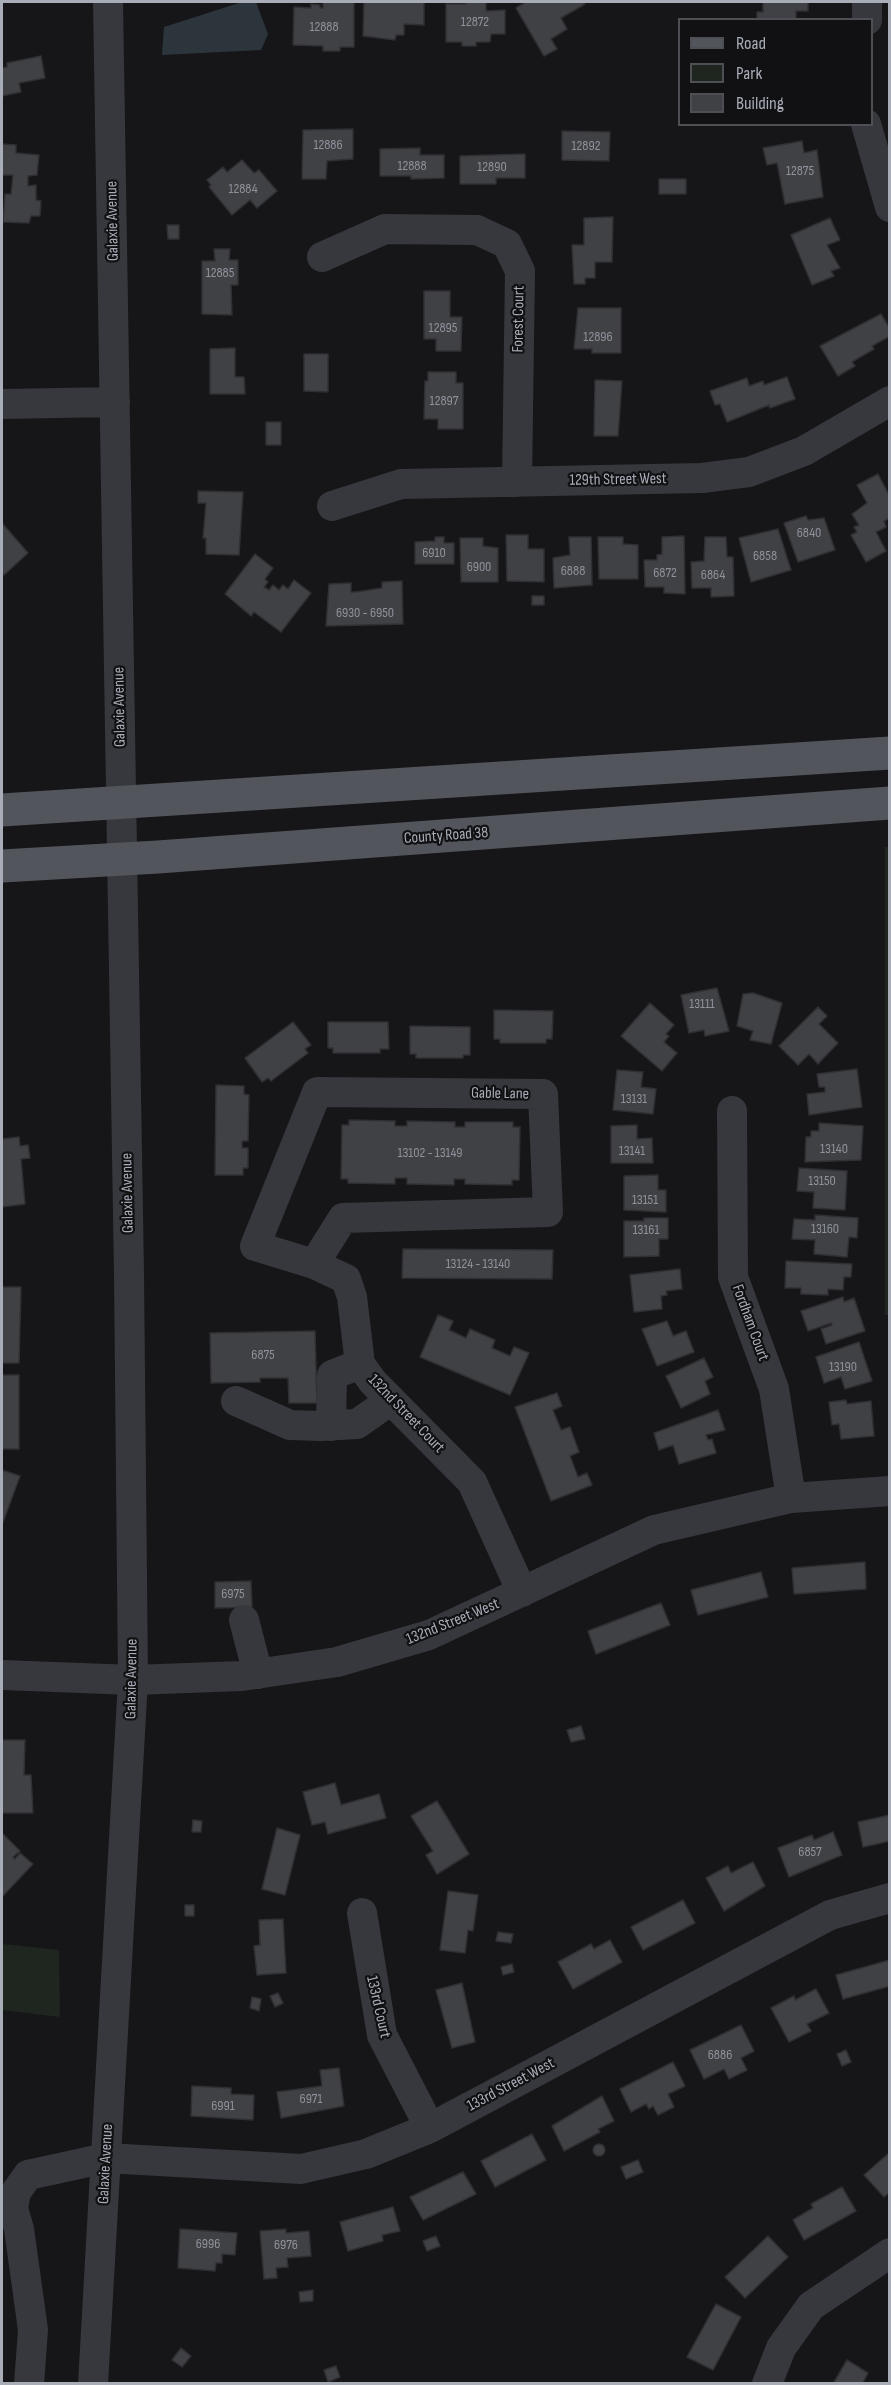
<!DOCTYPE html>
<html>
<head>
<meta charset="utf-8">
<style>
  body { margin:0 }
  #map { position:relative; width:891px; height:2385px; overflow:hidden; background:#161618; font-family:"Sofia Sans Condensed",sans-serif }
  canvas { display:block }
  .frame { position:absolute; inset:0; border:3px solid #a8adb8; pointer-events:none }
  .legend { position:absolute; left:678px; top:18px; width:195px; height:108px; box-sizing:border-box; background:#111113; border:2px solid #4d4f55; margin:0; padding:8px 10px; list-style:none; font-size:18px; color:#a8adb8 }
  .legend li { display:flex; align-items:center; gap:12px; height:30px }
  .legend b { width:30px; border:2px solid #4d4f55 }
</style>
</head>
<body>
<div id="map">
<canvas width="891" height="2385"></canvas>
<div class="frame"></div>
<ul class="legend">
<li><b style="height:8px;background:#53555c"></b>Road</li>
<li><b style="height:16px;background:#1e261f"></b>Park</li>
<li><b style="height:16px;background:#404145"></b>Building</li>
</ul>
</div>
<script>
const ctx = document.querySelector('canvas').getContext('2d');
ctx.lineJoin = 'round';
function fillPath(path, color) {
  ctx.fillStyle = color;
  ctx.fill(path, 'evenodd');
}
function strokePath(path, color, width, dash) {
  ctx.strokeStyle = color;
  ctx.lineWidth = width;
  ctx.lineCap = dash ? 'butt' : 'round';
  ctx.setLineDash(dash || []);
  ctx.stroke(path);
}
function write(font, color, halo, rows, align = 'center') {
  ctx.font = font + ' "Sofia Sans Condensed",sans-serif';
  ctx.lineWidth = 4.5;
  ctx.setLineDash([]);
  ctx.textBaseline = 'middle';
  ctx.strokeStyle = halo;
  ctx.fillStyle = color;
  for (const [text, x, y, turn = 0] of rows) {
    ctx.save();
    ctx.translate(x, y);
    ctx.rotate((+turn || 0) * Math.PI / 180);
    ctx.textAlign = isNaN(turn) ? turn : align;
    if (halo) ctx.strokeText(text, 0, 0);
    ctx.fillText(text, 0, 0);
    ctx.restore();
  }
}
fillPath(new Path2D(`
  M885,847H890L889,1315H885Z
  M2,1944L59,1950L60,2017L2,2010Z`), '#1e261f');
fillPath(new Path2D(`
  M242,2H256L268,34L261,50L162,55L164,27Z`), '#2c353c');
const building = new Path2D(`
  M323,2H354V47H340V51H323V46L293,45L294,7L311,8V4L320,5V8H323Z
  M364,2H424V25L404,24V35H396L395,40L363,36Z
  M466,2H486V11L505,10V34H491L490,42H476V46H462V42H446V4H466Z
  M526,2H583L585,4L561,18L567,29L551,39L557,49L544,56L516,8Z
  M763,2H808V11H796V20H757V12H763Z
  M41,56L45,78L19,83L21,92L2,96V68L7,67V63Z
  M353,129V159L327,161L326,179H302L303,130Z
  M562,131L610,132L609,161L562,160Z
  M802,141L804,153L817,150L823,197L785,204L777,163L767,165L763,148Z
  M2,144L16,145V153L39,155L37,175L28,176V186L36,185V200L41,201L40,216H31L29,223L3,222L5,194H11L13,175H2Z
  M420,148V155H444V178L411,179V176H380V149Z
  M525,154V178H496V184H460V156Z
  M242,160L254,173L259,170L277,191L257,208L250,200L232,215L209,187L211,185L207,180L223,167L227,172Z
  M659,179H686V194H659Z
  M613,217L612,262H595V278H585V284H574L572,245H584V218Z
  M830,218L840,240L827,245L840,268L831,271L834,276L812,285L791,235Z
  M167,225H179V239H168Z
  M214,249H230L229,260H238V285H231L232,315L202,314V261H215Z
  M424,291H450V317H462L461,351H436V339H424Z
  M578,308H621V353H592V349H574Z
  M881,314L890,329V336L872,346L874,349L852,362L855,366L838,376L820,346Z
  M235,348V377H244L245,394H210V349Z
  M304,354H328V392L304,391Z
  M428,372H456V383H463V429H438V419H424L425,381H428Z
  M787,377L795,399L770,408L769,405L727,422L720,404L715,405L710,391L747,378L749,386L763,381L764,385Z
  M595,380L622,381L618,436H594Z
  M266,422H281V445H266Z
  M878,474L890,497V518L884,521L886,527L876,532L886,551L866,562L851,535L857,532L854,527L859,525L852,514L867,503L857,485Z
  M198,491L243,492L239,555L206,554V538H203L206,503H198Z
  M806,516L808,520L824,518L835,550L798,562L784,523Z
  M2,523L28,553L4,575L2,573Z
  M778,529L791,570L751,582L739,538Z
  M506,535H528V549H544V582L507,581Z
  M684,536L685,594L664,593V587H645L644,560H657V555L662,554V537Z
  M435,537H444V543H454V564H415V542L435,541Z
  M569,537H591L592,585L554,588L553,558L570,555Z
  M598,537H623V544L638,545V579H599Z
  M705,537H726L727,557H733L734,596L711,597V588H692L691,562L704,561Z
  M460,538H483V546L498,548V582H461Z
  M255,554L273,568L265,579L268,582L264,587L269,590L273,585L279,590L283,585L288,589L294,580L311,593L281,632L254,612L251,616L225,594Z
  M402,581L403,624L326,626L329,584L351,583V592H356L382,588V582Z
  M532,596H544V605H532Z
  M717,988L729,1031L705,1036L704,1030L689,1033L681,995Z
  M753,993L782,1003L771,1044L750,1040L753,1031L737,1026L743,994Z
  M650,1003L674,1025L666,1034L669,1036L664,1042L677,1053L662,1071L621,1036Z
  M818,1007L827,1016L819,1024L838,1043L818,1064L809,1054L798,1065L779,1046Z
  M494,1010L553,1011L552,1039H546V1043H500V1039H494Z
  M293,1022L311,1045L305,1049L308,1053L271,1081L268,1078L262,1082L245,1058Z
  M328,1022H388L389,1049H380V1053H333V1048H328Z
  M410,1026L470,1027V1055H463V1058H416V1054H410Z
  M857,1069L862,1107L809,1115L807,1094L825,1092V1087H819L817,1074Z
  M617,1070L643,1072L641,1087L656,1089L653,1114L613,1110Z
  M216,1085L244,1086V1094L249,1095L248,1141H242V1148H248V1168H243V1175H215Z
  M349,1120L395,1121V1126H407V1121L455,1122V1127H465V1122H513V1127H520L519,1180H512V1185L465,1184V1179H454V1185L407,1184V1178H395V1184L348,1183V1179H341L342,1125H349Z
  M819,1123L863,1126L861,1160L805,1162L806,1137H811V1131H819Z
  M637,1125V1139L652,1138L653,1163H611V1126Z
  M19,1137L20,1146L28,1145L30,1158L21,1159L25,1204L2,1207V1139Z
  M799,1168L847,1171L845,1210L813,1208L814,1192L797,1191Z
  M658,1175V1190H666V1212L624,1210V1176Z
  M815,1215L858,1218L857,1238L849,1237L847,1257L814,1254L815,1240L792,1239L794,1219L815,1220Z
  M644,1218H668V1239H659V1256L624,1257V1221H644Z
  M403,1249L553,1250L552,1279L402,1278Z
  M786,1261L852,1264L851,1277H844L843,1290L828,1289V1295L801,1294V1288H785Z
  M680,1269L682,1289L666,1291L667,1295L661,1296L662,1309L634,1312L630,1275Z
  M2,1287H21L19,1363H2Z
  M843,1297L844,1302L854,1298L865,1331L826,1344L821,1329L832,1325L831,1323L808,1331L801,1311Z
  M438,1315L453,1321L449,1330L466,1338L470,1329L495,1340L492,1348L510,1356L514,1347L529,1353L510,1395L420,1357Z
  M667,1321L673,1336L686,1331L694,1352L657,1366L642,1329Z
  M315,1331L317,1403H289L288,1378H260V1382L211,1383L210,1333Z
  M859,1342L872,1381L845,1389L841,1377L824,1383L816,1357Z
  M704,1358L713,1377L705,1381L710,1394L681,1408L666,1376Z
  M2,1375H19V1449H2Z
  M557,1393L562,1406L553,1410L561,1430L570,1427L579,1452L570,1456L578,1477L587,1473L592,1485L551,1501L515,1407Z
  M846,1400L847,1404L871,1401L874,1436L841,1439L839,1424L832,1425L829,1402Z
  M718,1410L725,1430L706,1435L708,1440L712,1439L716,1453L679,1464L673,1445L659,1450L654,1433Z
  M2,1470L20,1476L2,1525Z
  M865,1562L866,1589L794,1594L792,1568Z
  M761,1572L768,1597L698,1615L691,1590Z
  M251,1581L252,1607L215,1608V1582Z
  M661,1603L670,1625L596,1654L588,1631Z
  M581,1726L585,1739L571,1742L567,1730Z
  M2,1740H25L24,1775H31L33,1813H2Z
  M335,1783L341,1805L379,1794L386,1818L328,1834L325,1822L312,1825L303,1792Z
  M437,1801L469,1854L437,1874L426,1855L433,1851L411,1816Z
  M890,1815V1841L863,1847L858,1822Z
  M193,1820L202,1821L201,1832H192Z
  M277,1828L300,1835L285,1895L262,1889Z
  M833,1832L842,1855L789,1877L778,1848L812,1835L814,1840Z
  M2,1833L20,1851L13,1857L15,1859L20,1853L33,1864L2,1897Z
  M753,1862L765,1886L724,1911L706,1878L728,1866L731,1873Z
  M448,1891L478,1895L473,1931L468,1930L465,1953L440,1950Z
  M683,1900L695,1923L643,1950L631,1927Z
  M185,1905H194V1916H185Z
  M283,1919L286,1973L257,1975L254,1946L260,1945L259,1920Z
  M498,1932L513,1934L511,1943L496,1941Z
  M610,1940L622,1962L573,1989L558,1962L591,1944L594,1949Z
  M890,1960V1986L843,1999L836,1975Z
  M512,1964L514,1972L503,1975L501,1967Z
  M462,1983L475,2042L452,2048L436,1990Z
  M816,1989L829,2013L807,2024L811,2031L789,2042L771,2008L794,1996L795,2000Z
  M278,1993L283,2003L275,2007L270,1996Z
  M252,1997L261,1999L259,2011L250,2008Z
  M741,2025L754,2051L741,2058L747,2070L729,2079L724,2069L704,2079L690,2050Z
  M846,2050L851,2062L842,2066L837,2054Z
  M673,2062L685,2086L668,2094L674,2107L658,2115L653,2106L649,2109L646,2104L631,2112L620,2089Z
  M339,2068L344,2106L281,2118L277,2092L322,2086L320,2070Z
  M192,2086L231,2088V2094L254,2095L253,2120L191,2116Z
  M602,2096L614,2121L598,2129L600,2132L564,2151L552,2126Z
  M532,2134L546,2160L495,2187L481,2161Z
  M593 2150a6 6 0 1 1 12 0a6 6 0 1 1-12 0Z
  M890,2152V2192L884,2197L864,2175Z
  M638,2160L643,2172L626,2179L621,2167Z
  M463,2172L476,2194L423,2220L410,2197Z
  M842,2187L856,2211L804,2240L793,2220L813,2208L811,2204Z
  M393,2207L400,2231L382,2235L383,2241L348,2251L340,2222Z
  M180,2229L237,2233L235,2255L222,2254V2263H216L215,2271L178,2268Z
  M286,2229V2233L309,2231L311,2256L287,2258L288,2267L276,2268L277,2278L264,2279L260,2231Z
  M436,2236L440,2246L427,2251L423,2241Z
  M768,2236L788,2257L745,2298L725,2277Z
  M313,2290V2301L300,2302L299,2292Z
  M716,2304L741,2317L713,2370L687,2357Z
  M181,2348L191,2356L182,2367L172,2360Z
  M847,2360L868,2373L862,2384H833Z
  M336,2366L340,2377L328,2382L324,2370Z`);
fillPath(building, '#404145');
strokePath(building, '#303034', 1.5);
strokePath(new Path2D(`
  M867,20V2
  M866,124L890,207
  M322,257L385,229L477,230L507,244L520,271L517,482
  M2,404L115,402
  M332,506L401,484L702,478L749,472L804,451L890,401
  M732,1111L733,1277L774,1389L791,1498
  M314,1264L343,1218L548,1212L543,1094L317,1092L255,1246L314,1264L346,1279L352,1297L360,1364L373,1382L472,1482L522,1592
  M236,1401L290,1425L321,1426L357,1424L391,1400
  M331,1426L332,1375L360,1364
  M244,1620L258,1674
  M2,1675L133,1680L242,1676L337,1662L429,1635L654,1530L791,1498L890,1491
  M362,1913L382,2035L430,2128
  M29,2384L33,2330L19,2229L13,2208L16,2192L28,2175L106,2158L301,2169L366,2154L430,2128L830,1915L890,1898
  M93,2384L133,1680L129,1274L108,2
  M767,2384L781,2348L811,2306L890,2253`), '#37383d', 30);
strokePath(new Path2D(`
  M2,810L890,753
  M2,866L158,857L890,803`), '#53555c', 33);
write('14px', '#8e929b', null, [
  ["12872",475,22],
  ["12888",324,27],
  ["12886",328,145],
  ["12892",586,146],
  ["12888",412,166],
  ["12890",492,167],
  ["12875",800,171],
  ["12884",243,189],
  ["12885",220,273],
  ["12895",443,328],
  ["12896",598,337],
  ["12897",444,401],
  ["6840",809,533],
  ["6910",434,553],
  ["6858",765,556],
  ["6900",479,567],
  ["6888",573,571],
  ["6872",665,573],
  ["6864",713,575],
  ["6930 - 6950",365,613],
  ["13111",702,1004],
  ["13131",634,1099],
  ["13140",834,1149],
  ["13141",632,1151],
  ["13102 - 13149",430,1153],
  ["13150",822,1181],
  ["13151",645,1200],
  ["13160",825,1229],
  ["13161",646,1230],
  ["13124 - 13140",478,1264],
  ["6875",263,1355],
  ["13190",843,1367],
  ["6975",233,1594],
  ["6857",810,1852],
  ["6886",720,2055],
  ["6971",311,2099],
  ["6991",223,2106],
  ["6996",208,2244],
  ["6976",286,2245]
]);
write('16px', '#a8adb8', '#111113', [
  ["Galaxie Avenue",113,221,-91],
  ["Forest Court",519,319,-89],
  ["129th Street West",618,480,-1],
  ["Galaxie Avenue",120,707,-91],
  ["County Road 38",446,836,-4],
  ["Gable Lane",500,1094,1],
  ["Galaxie Avenue",128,1193,-91],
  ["Fordham Court",750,1323,70],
  ["132nd Street Court",406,1414,46],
  ["132nd Street West",453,1622,-22],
  ["Galaxie Avenue",132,1679,-89],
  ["133rd Court",378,2007,77],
  ["133rd Street West",511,2085,-28],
  ["Galaxie Avenue",106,2164,-87]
]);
</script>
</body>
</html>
